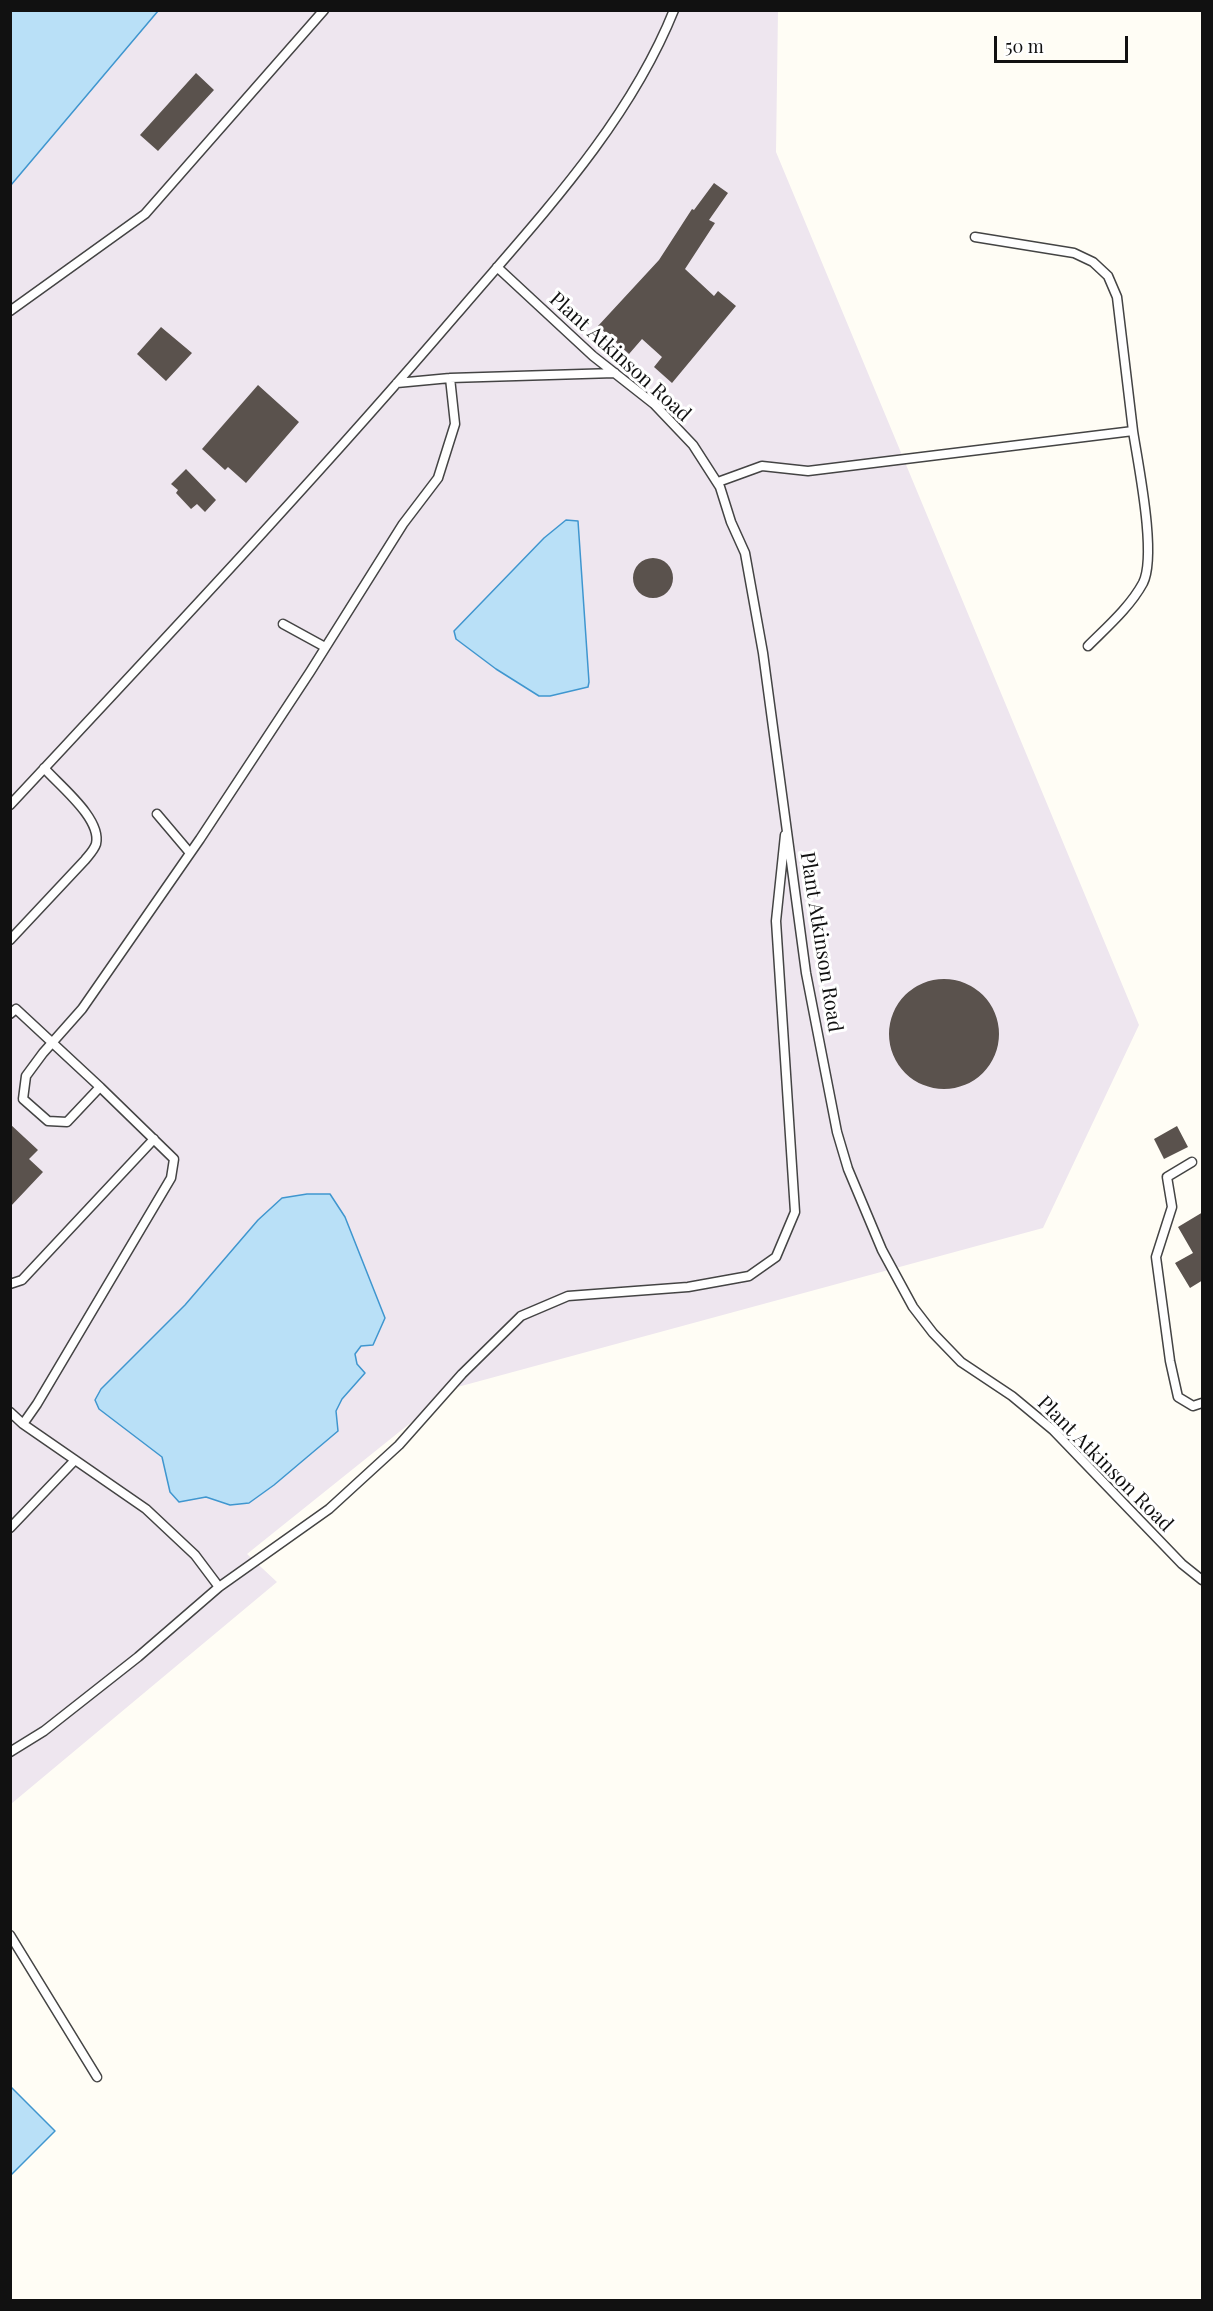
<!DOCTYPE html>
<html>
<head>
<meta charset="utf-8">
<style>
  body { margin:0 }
  #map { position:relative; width:1213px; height:2311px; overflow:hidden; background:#fffdf5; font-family:"Playfair Display",serif }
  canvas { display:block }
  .frame { position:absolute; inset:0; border:12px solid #111; pointer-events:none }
  .scale { position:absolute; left:994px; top:36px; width:134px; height:27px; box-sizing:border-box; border:3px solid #111; border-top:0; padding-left:8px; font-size:18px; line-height:21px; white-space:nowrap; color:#111; -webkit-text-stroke:4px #fff; paint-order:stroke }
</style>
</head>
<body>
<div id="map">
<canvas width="1213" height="2311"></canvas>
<div class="frame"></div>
<div class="scale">50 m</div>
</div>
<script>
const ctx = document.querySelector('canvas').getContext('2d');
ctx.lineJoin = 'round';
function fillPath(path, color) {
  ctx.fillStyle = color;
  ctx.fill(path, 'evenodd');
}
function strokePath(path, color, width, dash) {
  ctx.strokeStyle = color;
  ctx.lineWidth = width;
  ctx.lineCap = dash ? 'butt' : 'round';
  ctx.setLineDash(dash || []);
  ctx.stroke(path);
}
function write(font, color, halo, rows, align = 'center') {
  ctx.font = font + ' "Playfair Display",serif';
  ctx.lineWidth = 6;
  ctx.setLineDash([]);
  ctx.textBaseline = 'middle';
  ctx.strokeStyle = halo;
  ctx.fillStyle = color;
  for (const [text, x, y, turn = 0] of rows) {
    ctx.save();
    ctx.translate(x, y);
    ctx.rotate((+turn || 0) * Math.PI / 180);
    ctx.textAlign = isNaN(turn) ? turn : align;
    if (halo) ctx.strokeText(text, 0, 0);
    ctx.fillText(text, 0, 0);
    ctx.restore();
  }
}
fillPath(new Path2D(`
  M128,11H778L776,152L1139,1025L1043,1228L454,1388L247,1554L277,1582L11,1804L10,138Z`), '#eee6ef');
const water = new Path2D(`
  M11,10L158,11L11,185L10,11Z
  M566,520L578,521L589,682L588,687L550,696H539L496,669L456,639L454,631L544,538Z
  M307,1194H330L345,1217L385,1318L373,1345L361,1346L355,1354L357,1364L365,1373L342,1399L336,1411L338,1431L274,1485L249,1503L230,1505L206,1497L179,1502L170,1492L162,1457L99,1409L95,1400L101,1389L185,1305L258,1220L282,1198Z
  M11,2087L55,2131L11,2175Z`);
fillPath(water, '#b9e0f7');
strokePath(water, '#3f96cf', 1.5);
fillPath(new Path2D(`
  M196,73L214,90L158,151L140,135Z
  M714,183L728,193L709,220L715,223L685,269L714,296L718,291L736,306L672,383L654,367L662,357L642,339L629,354L598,326L659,260L692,209L694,210Z
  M161,327L192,353L166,381L137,354Z
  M258,385L299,422L246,483L228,467L225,470L202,449Z
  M186,469L216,500L205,512L197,504L191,509L176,493L178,490L171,484Z
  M633 578a20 20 0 1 1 40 0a20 20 0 1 1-40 0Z
  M889 1034a55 55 0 1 1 110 0a55 55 0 1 1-110 0Z
  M10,1124L38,1150L29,1159L43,1172L10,1207Z
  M1177,1126L1188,1147L1164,1159L1154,1139Z
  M1203,1212V1280L1190,1288L1175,1263L1193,1253L1178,1227Z`), '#5a524d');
const lane = new Path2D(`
  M975,237L1074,253L1093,262L1108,276L1117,297L1133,431
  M497,267L593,356L654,404L693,445L720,487L731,522L745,553L763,653L806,973L837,1132L848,1169L882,1250L913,1307L933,1333L961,1362L1012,1396L1053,1430L1182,1564L1202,1580
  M10,311L145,214L324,10
  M397,383L450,378L615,373
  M718,482L762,466L808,471L1133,431C1138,464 1157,555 1143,583C1130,607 1107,627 1088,646
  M283,624L325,647
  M10,805C161,643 313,482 456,315C536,221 627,127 674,10
  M157,814L190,853
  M10,940L85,860C89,855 94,850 96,844C102,819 60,786 44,768
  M10,1014L16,1009L100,1087L67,1122L48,1121L23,1099L26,1076L43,1053L82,1009L200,839L310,672L403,524L438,478L455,424L450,378
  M1192,1162L1167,1177L1172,1207L1156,1257L1170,1361L1178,1397L1193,1406L1202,1403
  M10,1284L22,1280L154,1139
  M10,1412L23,1424L146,1509L195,1555L219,1587
  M23,1424L37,1404L171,1178L174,1159L100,1087
  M10,1528L75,1460
  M10,1752L44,1731L138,1657L219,1587L329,1509L399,1445L462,1374L521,1316L568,1296L688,1287L749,1276L776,1257L795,1212L776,921L785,835
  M10,1935L97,2077`);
strokePath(lane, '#444', 11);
strokePath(lane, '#fff', 8);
write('20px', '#111', '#fff', [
  ["Plant Atkinson Road",620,357,42],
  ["Plant Atkinson Road",821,942,81],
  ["Plant Atkinson Road",1105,1464,45]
]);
</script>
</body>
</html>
